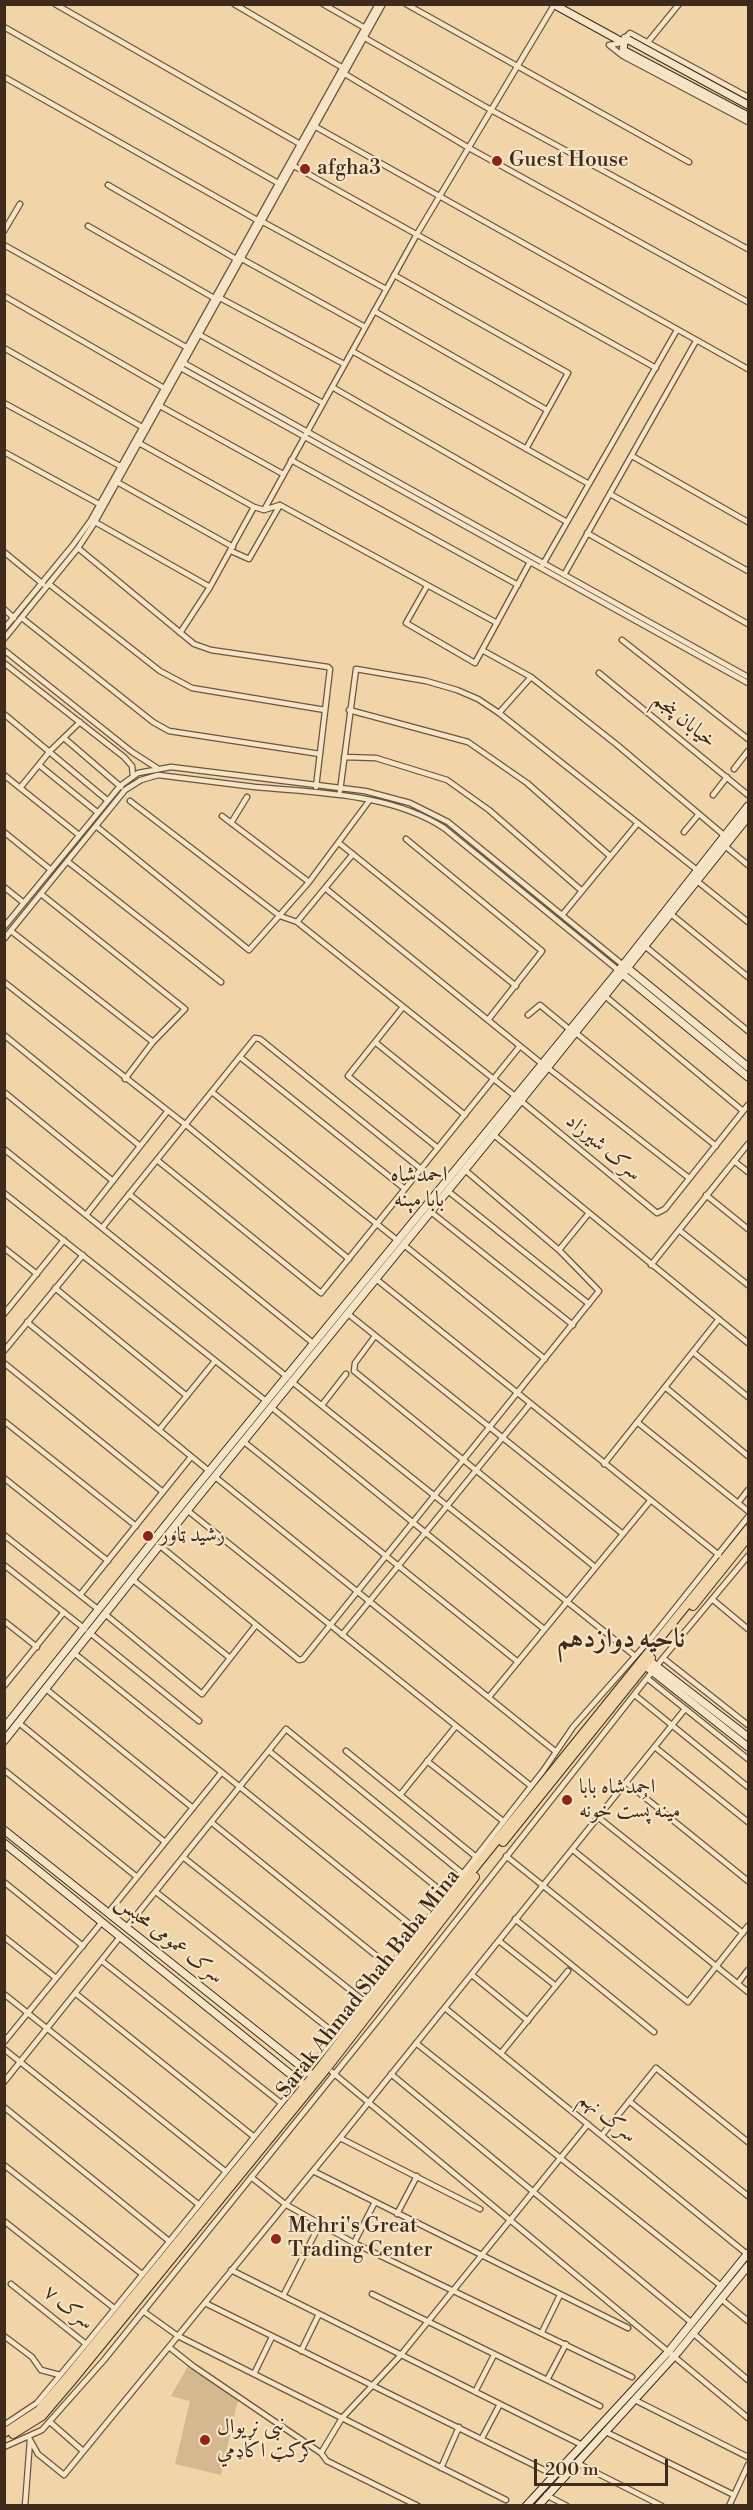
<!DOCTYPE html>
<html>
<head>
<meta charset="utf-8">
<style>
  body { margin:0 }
  #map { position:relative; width:753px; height:2510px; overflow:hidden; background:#f1d5a8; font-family:"Libre Bodoni",serif }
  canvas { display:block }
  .frame { position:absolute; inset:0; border:6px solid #3e2b1b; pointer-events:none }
  .scale { position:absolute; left:534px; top:2459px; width:134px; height:27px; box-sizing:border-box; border:3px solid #3e2b1b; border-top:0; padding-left:8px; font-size:18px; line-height:21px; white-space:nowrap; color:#3e2b1b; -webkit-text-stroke:4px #f6e4c6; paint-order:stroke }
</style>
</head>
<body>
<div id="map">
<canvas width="753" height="2510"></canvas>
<div class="frame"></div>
<div class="scale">200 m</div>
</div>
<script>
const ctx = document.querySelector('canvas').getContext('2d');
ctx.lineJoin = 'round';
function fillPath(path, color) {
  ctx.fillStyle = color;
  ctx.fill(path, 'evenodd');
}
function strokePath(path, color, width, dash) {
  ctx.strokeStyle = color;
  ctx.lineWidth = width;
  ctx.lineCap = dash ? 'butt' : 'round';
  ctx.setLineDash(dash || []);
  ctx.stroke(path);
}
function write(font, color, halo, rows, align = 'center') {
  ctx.font = font + ' "Libre Bodoni",Amiri,serif';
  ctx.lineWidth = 4.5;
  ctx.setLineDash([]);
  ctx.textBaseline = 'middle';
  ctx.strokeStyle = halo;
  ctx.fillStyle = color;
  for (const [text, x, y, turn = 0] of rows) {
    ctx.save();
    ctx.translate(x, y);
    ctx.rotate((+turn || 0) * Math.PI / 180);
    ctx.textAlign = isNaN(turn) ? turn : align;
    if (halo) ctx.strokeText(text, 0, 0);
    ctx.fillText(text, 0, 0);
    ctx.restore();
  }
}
fillPath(new Path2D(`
  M188,2366L238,2400L221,2475L175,2464L190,2401L171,2396Z`), '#d3b890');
const street = new Path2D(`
  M55,4L300,144
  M234,4L343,68
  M323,4L365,28
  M406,4L689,162
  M4,27L278,183
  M365,38L491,110L748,249
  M625,38L630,33L748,97
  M648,42L679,4
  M622,43L609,45L623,56L748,122
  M345,74L469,148L748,302
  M4,77L257,220
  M316,127L748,369
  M294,166L656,368
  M108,185L236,259
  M263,222L386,289
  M88,226L214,298
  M4,231L20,204
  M4,245L186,347
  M242,259L365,327
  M394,275L568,373L526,449
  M4,296L164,388
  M220,298L344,364
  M374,311L547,410
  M200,335L323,403
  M4,348L142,427
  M352,351L589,484
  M182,362L748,677
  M179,367L748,683
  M332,387L567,522
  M4,403L120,466
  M160,406L283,474
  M139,443L254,507
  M4,452L99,504
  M632,456L748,522
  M291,460L518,585
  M117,482L233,547
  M610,494L748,571
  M264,510L280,505L497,623
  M95,522L210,587
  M587,533L748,624
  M78,548L194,644L211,650L328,667L330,669L316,787
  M231,551L249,559L280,505
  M4,552L43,584
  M542,566L677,330
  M564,575L696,341
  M49,584L160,671L192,688L325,710
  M427,586L406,623L475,663L530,562
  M4,609L14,618
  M22,618L153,722L169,731L320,754
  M4,629L73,545L91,520L378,4
  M180,633L210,587L254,507L264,510L417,234L554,5
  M4,639L78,548L95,522L383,4
  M622,640L748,739
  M4,650L132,752L157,768
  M482,650L531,677L616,744L725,836
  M4,663L124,757L132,766L133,776
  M599,673L748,795
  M349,710L468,742L527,783L610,856
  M499,713L531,677
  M4,714L107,800
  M64,738L121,787
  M344,757L376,758L447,780L489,810L582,891
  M39,765L97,812
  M734,769L748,751
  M4,775L79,835
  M20,788L50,751L80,722
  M340,791L356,669L426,681L457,690L478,699L499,713L697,870
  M713,795L727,777
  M130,801L280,916L297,922L515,1096
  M222,816L309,882
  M231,823L247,797
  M96,826L249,950L309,882L369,801
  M4,832L51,870
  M684,832L699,814
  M406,839L542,951L488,1020
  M339,843L516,986
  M725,846L748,865
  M67,861L221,982
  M697,881L748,922
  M4,887L24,903
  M325,888L541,1063
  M41,894L185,1009L153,1042L125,1079
  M563,914L638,823
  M671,914L748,977
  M297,922L353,854
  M4,927L120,786L138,773L171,767L365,791L410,803L448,822L623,965
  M11,931L153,1042
  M4,939L125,790L141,780L158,775C191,779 223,783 255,787C317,793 390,793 444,828L618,970
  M646,947L748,1031
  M4,982L186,1125L349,1259
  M605,996L743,1111
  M403,1007L348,1076L438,1148
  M528,1015L540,1005L569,1029
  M576,1033L716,1146
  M4,1035L140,1146
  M375,1042L465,1115
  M240,1057L405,1189
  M548,1068L689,1178
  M4,1092L113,1181
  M212,1092L397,1240
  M521,1101L657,1213L665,1209L748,1105
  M494,1135L748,1343
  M4,1149L286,1376
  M157,1160L321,1293L520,1046
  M734,1161L748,1172
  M448,1191L589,1304
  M4,1193L266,1401
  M129,1194L313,1343
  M706,1195L748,1229
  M431,1212L573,1325
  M86,1215L167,1112
  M102,1228L255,1038L260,1039L421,1169
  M679,1230L748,1285
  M404,1245L545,1359
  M4,1248L37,1274
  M559,1250L589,1213
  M651,1265L748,1144
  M376,1279L719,1555
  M55,1288L187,1396
  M347,1313L623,1534
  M4,1314L64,1240
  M27,1322L209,1471
  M375,1336L355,1363L354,1371L595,1567
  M4,1351L83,1255
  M693,1352L748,1397
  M4,1363L163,1492
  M291,1381L635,1656
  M665,1387L748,1456
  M322,1405L346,1374
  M271,1407L544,1629
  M4,1421L136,1526
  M637,1422L748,1511
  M159,1430L215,1361
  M243,1441L518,1662
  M604,1464L719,1319
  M214,1476L555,1751
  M4,1478L108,1561
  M738,1503L748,1490
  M187,1510L531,1786
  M4,1535L99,1610
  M159,1545L299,1660L303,1659L599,1291L559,1250L465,1170
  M4,1565L85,1629
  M132,1579L230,1658
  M80,1595L191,1457
  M712,1599L748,1629
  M105,1614L202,1694L256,1625
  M4,1621L37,1647
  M90,1633L199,1721
  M342,1635L530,1404
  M74,1653L417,1930
  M663,1658L748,1725
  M648,1679L748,1759
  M4,1686L64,1612
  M46,1689L193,1808
  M636,1696L748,1787
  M489,1697L650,1501
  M19,1723L165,1842
  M656,1748L748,1822
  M269,1751L445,1894
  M346,1751L475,1856
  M427,1761L503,1821
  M4,1770L137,1877
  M627,1783L748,1881
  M400,1795L456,1726
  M599,1818L743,1933
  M211,1822L389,1966
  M573,1850L748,1992
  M506,1856L688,2002L748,1926
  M183,1857L364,2001
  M4,1882L83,1946
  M156,1892L337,2035
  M108,1913L221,1773
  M515,1919L654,2032
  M126,1928L286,1729L462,1873
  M4,1937L56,1978
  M499,1941L556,1986
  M102,1961L281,2103
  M472,1975L528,2021
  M738,1983L748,1970
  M75,1993L253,2136
  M4,1994L225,2171
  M445,2008L747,2254
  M4,2042L102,1922
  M416,2043L721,2286
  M4,2049L198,2204
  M501,2053L568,1971
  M332,2072L748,2418
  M391,2074L692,2323
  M4,2082L120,1937
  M629,2101L748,2196
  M4,2107L169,2241
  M602,2135L656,2068L748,2142
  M340,2138L480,2209
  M4,2165L142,2274
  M313,2171L628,2328
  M251,2177L285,2204L354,2243L632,2377
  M397,2214L417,2176
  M4,2221L114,2308
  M354,2243L375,2202
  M231,2270L582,2445
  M11,2284L86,2344
  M372,2294L600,2406
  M283,2296L320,2224
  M721,2299L748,2321
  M205,2303L544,2470
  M143,2311L178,2336L506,2500
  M542,2332L560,2295
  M694,2334L748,2380
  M4,2336L32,2357L41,2370L60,2375
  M169,2347L193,2366L321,2453L327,2461L418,2506
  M301,2351L319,2314
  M254,2374L272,2337
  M547,2380L566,2344
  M475,2392L494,2355
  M635,2400L748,2457
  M50,2422L83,2451
  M4,2425L37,2403L86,2344L337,2035L543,1771L573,1727L653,1636L748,1517
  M606,2432L734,2495
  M29,2438L38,2454L64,2475L340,2138L685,1709
  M482,2438L500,2404
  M4,2447L42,2430L104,2360L378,2020L663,1658L748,1556
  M321,2453L342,2418L400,2356L588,2124
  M577,2463L662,2506
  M441,2468L459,2427
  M546,2495L567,2506
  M25,2506L30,2440
  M729,2506L748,2465`);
const secondary = new Path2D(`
  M553,4L624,43
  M624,43L623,50L748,116
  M624,43L625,38L748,105
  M625,966L748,1067
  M620,972L748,1077
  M646,1658L748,1737
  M643,1664L748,1747
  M4,1728L188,1497L623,965L748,806
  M4,1741L194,1502L503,1123L748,817
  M4,1830L313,2076
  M4,1843L305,2086
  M526,2506L669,2351L748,2253
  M538,2506L678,2352L748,2266`);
const highway = new Path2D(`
  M693,1606L745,1541
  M503,1842L651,1658
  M4,2433L39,2410L69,2375L322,2065L447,1902L748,1529
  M13,2434L42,2416L71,2382L327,2068L475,1877`);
strokePath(street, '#6b563e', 7);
strokePath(secondary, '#3e2b1b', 9);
strokePath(highway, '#3e2b1b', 10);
strokePath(street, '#f6e4c6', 4.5);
strokePath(secondary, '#f6e4c6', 7);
strokePath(highway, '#f1d5a8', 8);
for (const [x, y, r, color] of [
  [497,161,6,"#8f2418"],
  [305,169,6,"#8f2418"],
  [148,1536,6,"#8f2418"],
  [567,1800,6,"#8f2418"],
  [276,2239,6,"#8f2418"],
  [205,2440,6,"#8f2418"]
]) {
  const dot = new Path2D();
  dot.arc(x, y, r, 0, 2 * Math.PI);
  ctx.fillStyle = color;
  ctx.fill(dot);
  strokePath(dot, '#f6e4c6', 2);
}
write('21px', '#3e2b1b', '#f6e4c6', [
  ["Guest House",509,161],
  ["afgha3",317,169],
  ["رشید ټاور",160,1536],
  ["احمدشاه بابا",579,1788],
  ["مینه پُست خونه",579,1812],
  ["Mehri's Great",288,2227],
  ["Trading Center",288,2251],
  ["نبی نړیوال",217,2428],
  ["کرکټ اکاډمي",217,2452]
], 'left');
write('21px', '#3e2b1b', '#f6e4c6', [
  ["خیابان پنجم",684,721,39],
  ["سرک شیرزاد",603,1148,40],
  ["سرک عمومی محبس",169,1940,38],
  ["Sarak Ahmad Shah Baba Mina",369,1984,-52],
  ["سرک نهم",607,2118,39],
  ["سرک ۷",68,2308,39]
]);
write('22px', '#3e2b1b', '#f6e4c6', [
  ["احمدشاه",419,1176],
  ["بابا مېنه",419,1201]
]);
write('bold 27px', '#3e2b1b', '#f6e4c6', [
  ["ناحیه دوازدهم",621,1641]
]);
</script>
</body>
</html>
